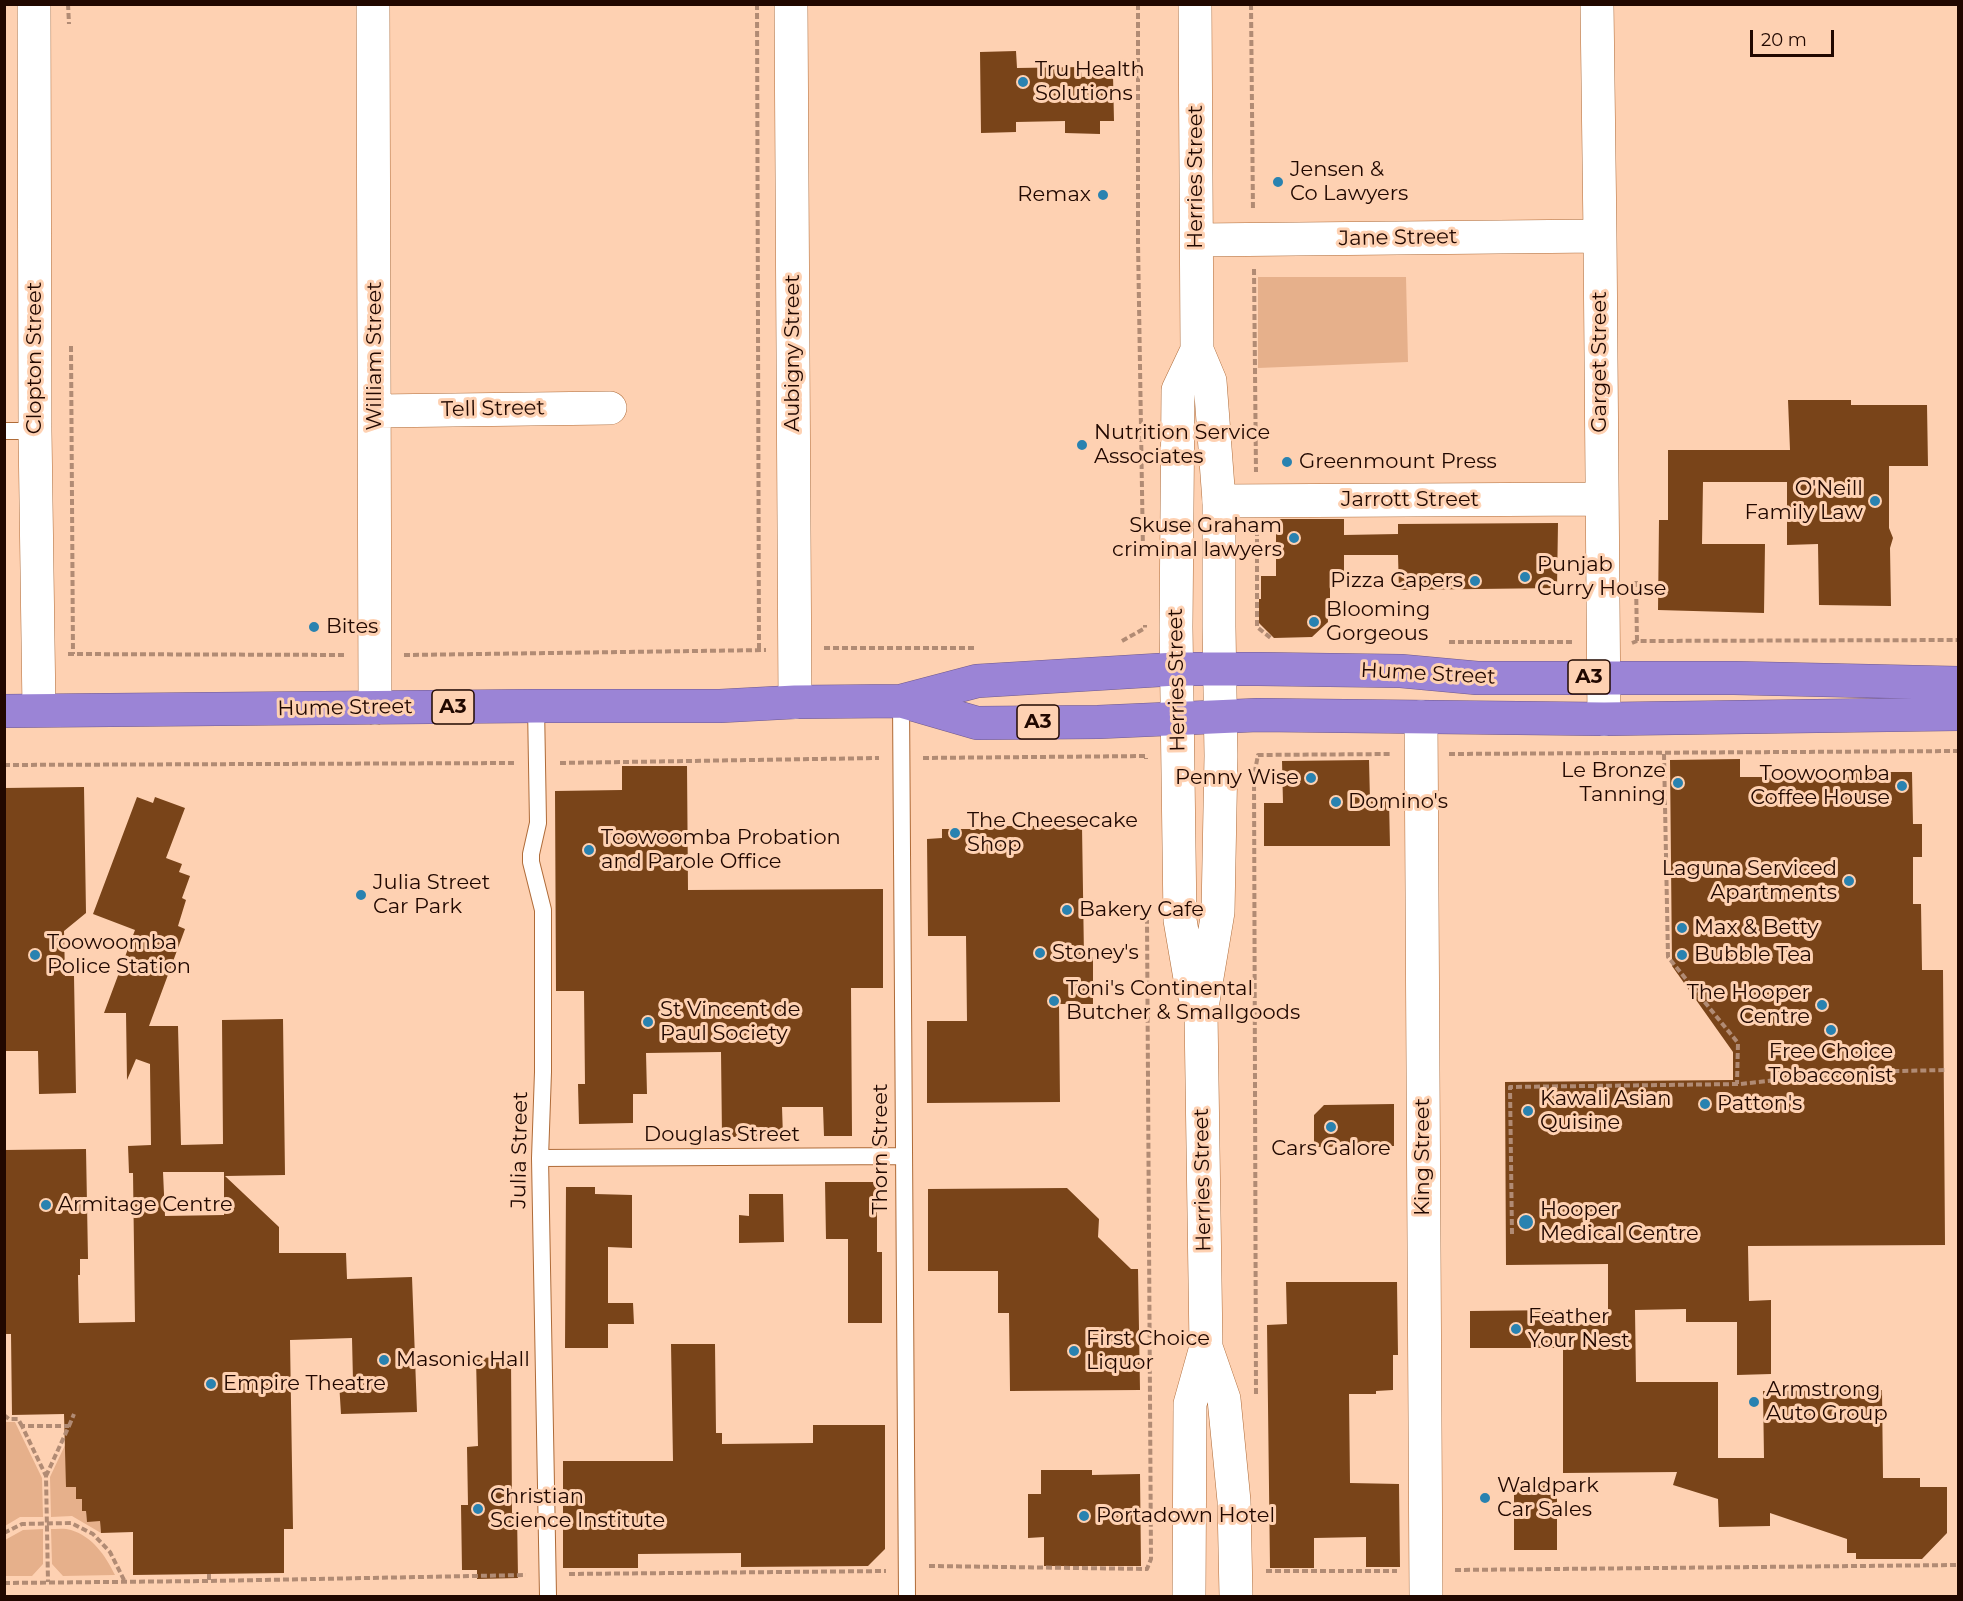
<!DOCTYPE html>
<html>
<head>
<meta charset="utf-8">
<style>
  body { margin:0 }
  #map { position:relative; width:1963px; height:1601px; overflow:hidden; background:#fed1b2; font-family:Montserrat,sans-serif }
  canvas { display:block }
  .frame { position:absolute; inset:0; border:6px solid #210800; pointer-events:none }
  .scale { position:absolute; left:1750px; top:30px; width:84px; height:27px; box-sizing:border-box; border:3px solid #210800; border-top:0; padding-left:8px; font-size:18px; line-height:21px; white-space:nowrap; color:#210800; -webkit-text-stroke:4px #fed1b2; paint-order:stroke }
</style>
</head>
<body>
<div id="map">
<canvas width="1963" height="1601"></canvas>
<div class="frame"></div>
<div class="scale">20 m</div>
</div>
<script>
const ctx = document.querySelector('canvas').getContext('2d');
ctx.lineJoin = 'round';
function fillPath(path, color) {
  ctx.fillStyle = color;
  ctx.fill(path, 'evenodd');
}
function strokePath(path, color, width, dash) {
  ctx.strokeStyle = color;
  ctx.lineWidth = width;
  ctx.lineCap = dash ? 'butt' : 'round';
  ctx.setLineDash(dash || []);
  ctx.stroke(path);
}
function write(font, color, halo, rows, align = 'center') {
  ctx.font = font + ' Montserrat,sans-serif';
  ctx.lineWidth = 6;
  ctx.setLineDash([]);
  ctx.textBaseline = 'middle';
  ctx.strokeStyle = halo;
  ctx.fillStyle = color;
  for (const [text, x, y, turn = 0] of rows) {
    ctx.save();
    ctx.translate(x, y);
    ctx.rotate((+turn || 0) * Math.PI / 180);
    ctx.textAlign = isNaN(turn) ? turn : align;
    if (halo) ctx.strokeText(text, 0, 0);
    ctx.fillText(text, 0, 0);
    ctx.restore();
  }
}
fillPath(new Path2D(`
  M1258,277H1406L1408,362L1258,368Z
  M5,1422H15L42,1478L43,1517H20L5,1526Z
  M66,1443L76,1487L82,1499V1511H86L87,1521H100L101,1533L72,1516L51,1517L50,1477Z
  M43,1529V1564L32,1576H5V1540L23,1530Z
  M51,1529C57,1529 65,1528 71,1530C93,1537 105,1555 115,1575L63,1576L52,1564Z`), '#e6b08b');
fillPath(new Path2D(`
  M1016,51L1017,68L1081,67L1082,77L1113,75L1114,121H1100V134L1065,133V121L1016,122V132L981,133L980,52Z
  M1788,400H1851V405H1927L1928,466H1889V528L1893,538L1890,548L1891,606L1819,605L1818,544L1787,545V482H1703L1702,544H1765L1764,613L1658,610L1659,520H1668V450H1790Z
  M1276,519H1344V535L1398,534V524L1558,523L1557,588L1399,590L1398,555H1344V573H1330V606H1327L1328,622L1312,637L1274,638L1259,623V599H1261V576H1276Z
  M1740,759V777H1852V772H1912L1913,824H1922V857H1913V904H1921L1922,970H1943L1945,1245L1748,1246L1749,1301L1771,1300V1374L1737,1375V1322H1686V1309L1635,1310L1636,1382H1718V1458H1764L1763,1391L1882,1390L1883,1478H1920V1487H1947V1533L1922,1559H1856V1553H1847V1539L1770,1513V1526L1719,1527L1718,1499L1673,1485L1677,1472L1563,1473V1348H1470V1311L1562,1310V1324L1608,1325V1264L1506,1265L1505,1082L1733,1080V1052L1672,966L1670,760Z
  M1369,760L1370,800H1389L1390,846H1264V803H1283L1282,761Z
  M622,766H687L688,890L883,889V988H851L852,1136H824L823,1107H782L783,1137H722L721,1052L646,1053L647,1094H633V1123L579,1124L578,1084H585L584,991H556L555,791L622,790Z
  M84,787L86,913L64,931L65,976H74L76,1093L39,1094L38,1051H4V788Z
  M137,797L153,803L155,797L185,808L166,858L182,864L179,872L190,876L182,898L186,900L178,926L185,929L149,1026H178L181,1145L223,1144L222,1020L283,1019L285,1175L225,1176L279,1227V1253H346L347,1279L412,1277L417,1412L341,1414L339,1382L353,1381L352,1338L290,1340L293,1529H284V1573L133,1575V1532L101,1533L100,1521L87,1522L86,1511H82V1499H76V1487H66L64,1414L12,1415L11,1334H4V1150L86,1149L88,1259H80V1275H78L79,1323L135,1322L133,1173H129L128,1146L151,1145L150,1064L136,1059L127,1080L126,1013H104L135,930L93,914ZM163,1172H224V1215L165,1216Z
  M989,826H1082L1084,957H1093V1004H1059L1060,1102L927,1103V1021H967L966,936H928L927,839L942,838V829H989Z
  M1394,1104V1146L1314,1147V1115L1324,1105Z
  M825,1182H877V1252H882V1323H848V1239H826Z
  M566,1187H595V1194L632,1195V1248L608,1247V1303H633L634,1324H608V1348H565Z
  M1067,1188L1099,1219L1098,1237L1131,1269H1138L1140,1390L1010,1391L1009,1313H998V1271H928V1189Z
  M749,1194H783L784,1242L739,1243V1215L749,1216Z
  M1286,1282H1397L1398,1355H1393V1390L1376,1391V1394H1349L1350,1483L1399,1484L1400,1567H1366V1537L1314,1538V1568H1270L1267,1325L1287,1324Z
  M671,1344H715L716,1433H722V1444L813,1443V1425H885V1549L868,1566L741,1567V1553L638,1554V1568H563V1461H673Z
  M511,1357L512,1513H517L518,1578L477,1579V1570H462L461,1505H468L467,1447L478,1446L476,1358Z
  M1041,1470H1092V1475L1140,1474L1141,1566H1044V1537L1028,1538V1494H1041Z
  M1557,1485V1550H1514V1486Z`), '#794419');
const lane = new Path2D(`
  M4,431H35
  M901,701L907,1596
  M536,706L538,823L531,854V862L543,910V1072L540,1158L548,1596
  M540,1158L904,1156`);
const street = new Path2D(`
  M34,4L35,431L39,710
  M373,4L375,708
  M791,4L795,702
  M1597,4L1600,236L1604,719
  M1197,240L1600,236
  M376,411L610,408
  M1219,501L1601,499
  M1421,717L1426,1596`);
const secondary = new Path2D(`
  M1196,999L1191,984L1180,920L1176,627L1178,390L1197,350
  M1206,1347L1224,1399L1234,1501L1236,1596
  M1189,1596L1190,1404L1206,1347L1201,1013L1218,912L1221,756L1219,627V501L1210,381L1197,350L1195,4`);
const highway = new Path2D(`
  M901,701L977,723L1098,722L1258,715L1604,719L1958,714
  M4,711L536,706H720L795,702L901,701L977,681L1176,669H1258L1401,671L1477,678H1734L1958,683`);
strokePath(lane, '#af6b38', 18);
strokePath(street, '#af6b38', 34);
strokePath(secondary, '#af6b38', 34);
strokePath(highway, '#70598b', 34);
strokePath(new Path2D(`
  M68,4L69,24
  M757,4L759,650
  M1138,4V242L1143,552
  M1251,4L1253,211
  M1254,269L1256,472
  M71,346L73,654
  M1257,530V627L1272,639
  M1636,581L1637,641
  M1122,641L1145,628V625
  M1449,642H1574
  M1632,643L1637,641L1958,640
  M824,648H976
  M68,654L346,655
  M404,655L766,650
  M1449,754L1958,751
  M1664,754L1668,957L1738,1043L1737,1084
  M923,758L1146,756V759
  M560,763L879,758
  M4,765L516,763
  M1512,1234L1510,1087L1740,1084L1851,1072L1947,1070
  M1256,1394L1254,776L1258,755L1391,754
  M4,1415L9,1419H18L22,1426
  M69,1426L74,1414
  M46,1476L69,1426H22L46,1476L48,1582
  M4,1533L22,1524L71,1523L93,1534L110,1552L125,1582
  M929,1566L1147,1569L1151,1559L1147,920
  M1455,1570L1958,1565
  M1266,1571H1397
  M209,1574V1581
  M569,1574L886,1571
  M4,1583L209,1581L526,1575`), '#b18b74', 4, [6, 3]);
strokePath(lane, '#fff', 16);
strokePath(street, '#fff', 33);
strokePath(secondary, '#fff', 33);
strokePath(highway, '#9b84d6', 33);
for (const [x, y, r, color] of [
  [1023,82,6,"#2982b0"],
  [1278,182,6,"#2982b0"],
  [1103,195,6,"#2982b0"],
  [1082,445,6,"#2982b0"],
  [1287,462,6,"#2982b0"],
  [1875,501,6,"#2982b0"],
  [1294,538,6,"#2982b0"],
  [1525,577,6,"#2982b0"],
  [1475,581,6,"#2982b0"],
  [1314,622,6,"#2982b0"],
  [314,627,6,"#2982b0"],
  [1311,778,6,"#2982b0"],
  [1678,783,6,"#2982b0"],
  [1902,786,6,"#2982b0"],
  [1336,802,6,"#2982b0"],
  [955,833,6,"#2982b0"],
  [589,850,6,"#2982b0"],
  [1849,881,6,"#2982b0"],
  [361,895,6,"#2982b0"],
  [1067,910,6,"#2982b0"],
  [1682,928,6,"#2982b0"],
  [1040,953,6,"#2982b0"],
  [35,955,6,"#2982b0"],
  [1682,955,6,"#2982b0"],
  [1054,1001,6,"#2982b0"],
  [1822,1005,6,"#2982b0"],
  [648,1022,6,"#2982b0"],
  [1831,1030,6,"#2982b0"],
  [1705,1104,6,"#2982b0"],
  [1528,1111,6,"#2982b0"],
  [1331,1127,6,"#2982b0"],
  [46,1205,6,"#2982b0"],
  [1526,1222,8,"#2982b0"],
  [1516,1329,6,"#2982b0"],
  [1074,1351,6,"#2982b0"],
  [384,1360,6,"#2982b0"],
  [211,1384,6,"#2982b0"],
  [1754,1402,6,"#2982b0"],
  [1485,1498,6,"#2982b0"],
  [478,1509,6,"#2982b0"],
  [1084,1516,6,"#2982b0"]
]) {
  const dot = new Path2D();
  dot.arc(x, y, r, 0, 2 * Math.PI);
  ctx.fillStyle = color;
  ctx.fill(dot);
  strokePath(dot, '#fed1b2', 2);
}
for (const [x, y, w] of [
  [1589,677,42],
  [453,707,42],
  [1038,722,42]
]) {
  const box = new Path2D();
  box.roundRect(x - w / 2, y - 17, w, 34, 4.5);
  ctx.fillStyle = '#fed1b2';
  ctx.fill(box);
  strokePath(box, '#210800', 1.5);
}
write('bold 20px', '#210800', null, [
  ["A3",1589,677],
  ["A3",453,707],
  ["A3",1038,722]
]);
write('21px', '#210800', '#fed1b2', [
  ["Tru Health",1035,70],
  ["Solutions",1035,94],
  ["Jensen &",1290,170],
  ["Co Lawyers",1290,194],
  ["Remax",1091,195,"right"],
  ["Nutrition Service",1094,433],
  ["Associates",1094,457],
  ["Greenmount Press",1299,462],
  ["O'Neill",1863,489,"right"],
  ["Family Law",1863,513,"right"],
  ["Skuse Graham",1282,526,"right"],
  ["criminal lawyers",1282,550,"right"],
  ["Punjab",1537,565],
  ["Curry House",1537,589],
  ["Pizza Capers",1463,581,"right"],
  ["Blooming",1326,610],
  ["Gorgeous",1326,634],
  ["Bites",326,627],
  ["Le Bronze",1666,771,"right"],
  ["Tanning",1666,795,"right"],
  ["Toowoomba",1890,774,"right"],
  ["Coffee House",1890,798,"right"],
  ["Penny Wise",1299,778,"right"],
  ["Domino's",1348,802],
  ["The Cheesecake",967,821],
  ["Shop",967,845],
  ["Toowoomba Probation",601,838],
  ["and Parole Office",601,862],
  ["Laguna Serviced",1837,869,"right"],
  ["Apartments",1837,893,"right"],
  ["Julia Street",373,883],
  ["Car Park",373,907],
  ["Bakery Cafe",1079,910],
  ["Max & Betty",1694,928],
  ["Toowoomba",47,943],
  ["Police Station",47,967],
  ["Stoney's",1052,953],
  ["Bubble Tea",1694,955],
  ["Toni's Continental",1066,989],
  ["Butcher & Smallgoods",1066,1013],
  ["The Hooper",1810,993,"right"],
  ["Centre",1810,1017,"right"],
  ["St Vincent de",660,1010],
  ["Paul Society",660,1034],
  ["Free Choice",1831,1052,"center"],
  ["Tobacconist",1831,1076,"center"],
  ["Kawali Asian",1540,1099],
  ["Quisine",1540,1123],
  ["Patton's",1717,1104],
  ["Cars Galore",1331,1149,"center"],
  ["Armitage Centre",58,1205],
  ["Hooper",1540,1210],
  ["Medical Centre",1540,1234],
  ["Feather",1528,1317],
  ["Your Nest",1528,1341],
  ["First Choice",1086,1339],
  ["Liquor",1086,1363],
  ["Masonic Hall",396,1360],
  ["Empire Theatre",223,1384],
  ["Armstrong",1766,1390],
  ["Auto Group",1766,1414],
  ["Waldpark",1497,1486],
  ["Car Sales",1497,1510],
  ["Christian",490,1497],
  ["Science Institute",490,1521],
  ["Portadown Hotel",1096,1516]
], 'left');
write('21px', '#210800', '#fed1b2', [
  ["Herries Street",1196,177,-90],
  ["Jane Street",1398,238,-1],
  ["Aubigny Street",793,353,-90],
  ["William Street",375,356,-90],
  ["Clopton Street",35,358,-90],
  ["Garget Street",1600,362,-90],
  ["Tell Street",493,409,-1],
  ["Jarrott Street",1410,500],
  ["Hume Street",1428,674,3],
  ["Herries Street",1177,680,-91],
  ["Hume Street",345,708,-1],
  ["Douglas Street",722,1135],
  ["Thorn Street",881,1149,-90],
  ["Julia Street",520,1150,-89],
  ["King Street",1423,1157,-90],
  ["Herries Street",1203,1180,-91]
]);
</script>
</body>
</html>
